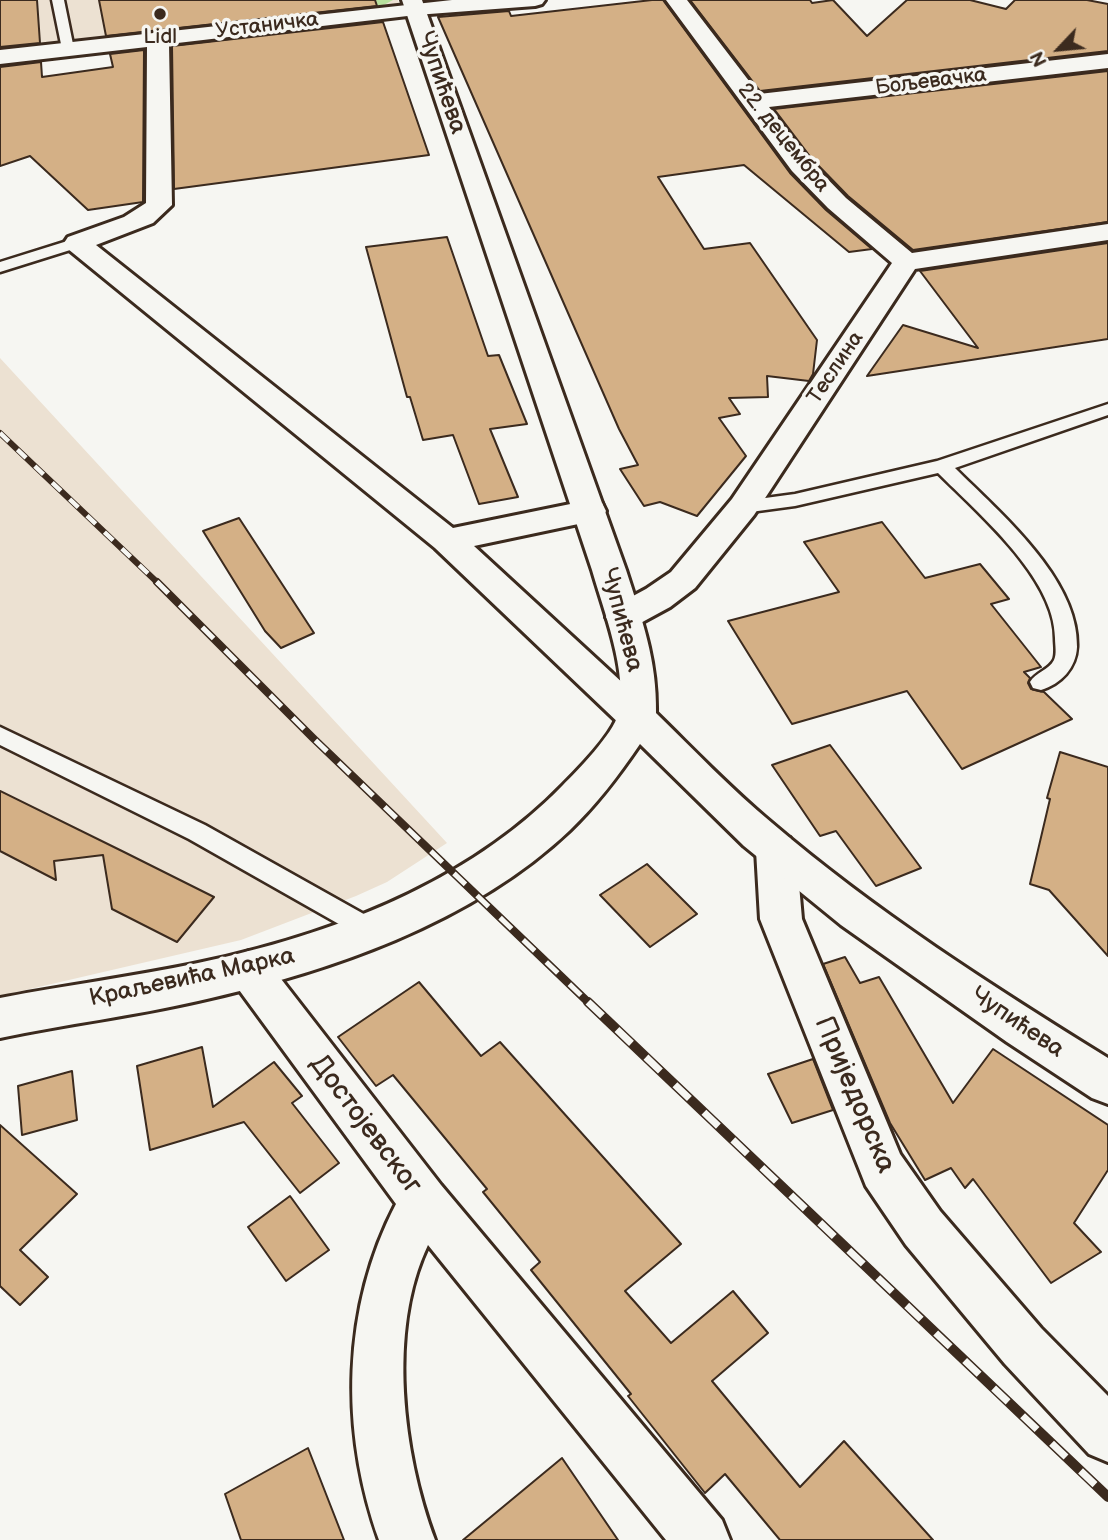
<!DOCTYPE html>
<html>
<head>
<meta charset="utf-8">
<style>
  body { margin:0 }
  #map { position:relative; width:1108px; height:1540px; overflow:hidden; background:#f6f6f2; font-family:"Balsamiq Sans",sans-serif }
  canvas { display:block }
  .north { position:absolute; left:1024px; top:14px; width:70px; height:70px; -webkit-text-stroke:5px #f6f6f2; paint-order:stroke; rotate:244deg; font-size:19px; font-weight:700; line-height:28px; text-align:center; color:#3b2a1e }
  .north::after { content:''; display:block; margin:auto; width:24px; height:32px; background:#3b2a1e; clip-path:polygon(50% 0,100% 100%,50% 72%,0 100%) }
</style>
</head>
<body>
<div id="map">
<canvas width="1108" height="1540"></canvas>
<div class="north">N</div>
</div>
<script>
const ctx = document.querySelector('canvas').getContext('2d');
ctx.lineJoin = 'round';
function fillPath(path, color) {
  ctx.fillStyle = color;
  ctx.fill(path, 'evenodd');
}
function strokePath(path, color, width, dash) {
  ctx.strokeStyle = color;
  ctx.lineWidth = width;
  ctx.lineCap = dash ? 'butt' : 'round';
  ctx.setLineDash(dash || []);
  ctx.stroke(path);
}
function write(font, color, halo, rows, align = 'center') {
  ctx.font = font + ' "Balsamiq Sans",sans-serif';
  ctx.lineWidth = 7;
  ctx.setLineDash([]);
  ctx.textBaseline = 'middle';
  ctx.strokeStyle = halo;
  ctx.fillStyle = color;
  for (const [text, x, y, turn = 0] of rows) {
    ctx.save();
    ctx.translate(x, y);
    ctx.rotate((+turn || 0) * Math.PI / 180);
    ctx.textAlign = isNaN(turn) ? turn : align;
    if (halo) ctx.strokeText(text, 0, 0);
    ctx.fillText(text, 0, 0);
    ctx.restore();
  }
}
fillPath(new Path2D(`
  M0,0H398L402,11L0,55Z
  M0,358L447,843L387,882L356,896L241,940L0,996Z`), '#ece1d2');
fillPath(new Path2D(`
  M338,0H393L380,7L116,37L113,28Z`), '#b7e09d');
const building = new Path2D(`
  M0,0H37L40,43L0,47Z
  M99,0H375L377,6L106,36Z
  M652,0H663L790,173L826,210L872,249L849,252L744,165L658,177L704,249L750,243L817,340L813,374L809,381L767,376L768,397L729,398L740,414L719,418L746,456L697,516L660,502L644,506L620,469L638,465L619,429L438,17L509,11L511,16Z
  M690,0H810L812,3L833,0L867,36L907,0H970L1006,9L1015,0H1087L1108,4V51L760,91Z
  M383,22L429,155L174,189L172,46Z
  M144,50L143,202L88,210L30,156L0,166V67L41,62L42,77L113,67L110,54Z
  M1108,71V222L913,250L848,196L812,159L774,109Z
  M447,237L488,356L499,355L527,424L490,429L518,497L479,504L453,435L423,440L410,397H407L366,247Z
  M1108,243V339L867,376L903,325L978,348L920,271Z
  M239,518L314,633L281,648L265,631L203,531Z
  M882,522L925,578L980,564L1009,599L991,604L1041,667L1024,672L1030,678L1028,683L1031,689L1044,692L1072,719L962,769L907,691L792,724L728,621L839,592L804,542Z
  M830,745L859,784L921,868L876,886L836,831L820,836L772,765Z
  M1060,752L1108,767V956L1049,890L1030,884L1050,799L1047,798Z
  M0,791L124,852L214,897L177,942L112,909L103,855L54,861L56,880L0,851Z
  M647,864L697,914L650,947L600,895Z
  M845,957L860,983L879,977L953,1103L993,1049L1108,1125V1170L1074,1223L1101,1252L1051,1283L973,1179L965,1188L951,1168L925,1180L890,1123L823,964Z
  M419,982L481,1056L500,1042L681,1244L625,1291L671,1343L733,1291L768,1333L712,1381L800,1487L844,1441L933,1540H780L725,1474L705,1493L628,1396L631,1394L531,1270L540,1262L483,1192L487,1189L393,1075L376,1086L338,1037Z
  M202,1047L213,1107L274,1062L302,1096L292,1103L339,1163L300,1193L244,1122L150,1150L137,1066Z
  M813,1059L833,1110L792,1123L768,1074Z
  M72,1071L77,1120L22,1135L18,1086Z
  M0,1125L77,1194L20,1250L48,1277L20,1305L0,1286Z
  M290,1196L329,1250L286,1281L248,1227Z
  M308,1448L344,1540H241L225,1494Z
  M562,1458L618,1540H463Z`);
fillPath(building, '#d4b086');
strokePath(building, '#3b2a1e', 2);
const lane = new Path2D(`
  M52,0H64L74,49L73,52L68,53L62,49Z
  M77,238L85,243L83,246L0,272V262Z
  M1108,404V415L955,468C1000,513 1079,579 1077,647C1076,668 1061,684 1041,690L1033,688L1030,682C1036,672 1049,670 1054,660C1057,654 1055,645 1055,638C1055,578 978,513 938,473L795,506L743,513L736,511L733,507L736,503L743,501L795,494L937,461Z
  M0,727L205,825L378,922L381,929L378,936L369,940L360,936L189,839L0,745Z`);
const street = new Path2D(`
  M452,0H545L542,4L535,6L416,15L169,44L172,205L153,223L96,245L453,528L590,500L602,503L606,511L602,519L474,546L650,708L656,718L650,728L637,732L624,728L435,548L68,249L64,243L68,237L124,217L146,203L147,47L0,64V50Z
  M666,0H687L759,94L1108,54V68L769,107L810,161L846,198L912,253L1108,224V240L915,269L754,515L695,588L670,607L635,626L623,629L611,626L606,617L611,608L646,589L671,572L732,499L892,263L828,208L792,171Z
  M776,834L790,838L796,850L802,919L900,1154L940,1211L1041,1328L1108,1396V1462L1089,1454L1005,1364L906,1245L866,1186L760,919L756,850L762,838Z
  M249,951L264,957L441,1185L722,1520L730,1540H666L428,1245C387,1331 403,1454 435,1540H379C340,1430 342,1308 396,1204L234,983L227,970L234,957Z`);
const secondary = new Path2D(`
  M402,0H422L626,570C642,620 657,660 656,713C694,750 731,789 772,823C876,912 992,986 1108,1058V1104L1092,1098L1007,1042L841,925L744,846L640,744C619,775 597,804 570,830C471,924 328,972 198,1001C133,1016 66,1024 0,1038V998C66,985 132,977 198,963C331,935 467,884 563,785C577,771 614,733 618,714C629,674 603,609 592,570Z`);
strokePath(lane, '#3b2a1e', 5);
strokePath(street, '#3b2a1e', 6);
strokePath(secondary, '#3b2a1e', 6);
fillPath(lane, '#f6f6f2');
fillPath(street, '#f6f6f2');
fillPath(secondary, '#f6f6f2');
const railFar2 = new Path2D(`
  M0,433L159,584`);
const railFar1 = new Path2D(`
  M157,582L313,738L590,1004`);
const rail = new Path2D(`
  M588,1002L1108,1497`);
strokePath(railFar2, '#3b2a1e', 6);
strokePath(railFar1, '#3b2a1e', 8);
strokePath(rail, '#3b2a1e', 10);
strokePath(railFar2, '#f6f6f2', 4.5, [12]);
strokePath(railFar1, '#f6f6f2', 5, [16]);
strokePath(rail, '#f6f6f2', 7, [20]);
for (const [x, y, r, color] of [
  [160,14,7,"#3b2a1e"]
]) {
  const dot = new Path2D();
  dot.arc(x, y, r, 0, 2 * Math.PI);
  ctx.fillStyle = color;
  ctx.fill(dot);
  strokePath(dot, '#f6f6f2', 2.5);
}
write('21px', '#3b2a1e', '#f6f6f2', [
  ["Устаничка",267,26,-7],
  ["Бољевачка",931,82,-7],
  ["22. децембра",783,138,51],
  ["Теслина",836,368,-56]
]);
write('21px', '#3b2a1e', '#f6f6f2', [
  ["Lidl",160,38]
]);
write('24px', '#3b2a1e', '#f6f6f2', [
  ["Чупићева",441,83,71],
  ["Чупићева",621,620,75],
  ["Краљевића Марка",192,978,-12],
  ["Чупићева",1017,1023,34]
]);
write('28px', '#3b2a1e', '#f6f6f2', [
  ["Приједорска",854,1095,67],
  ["Достојевског",365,1125,53]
]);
</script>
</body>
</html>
